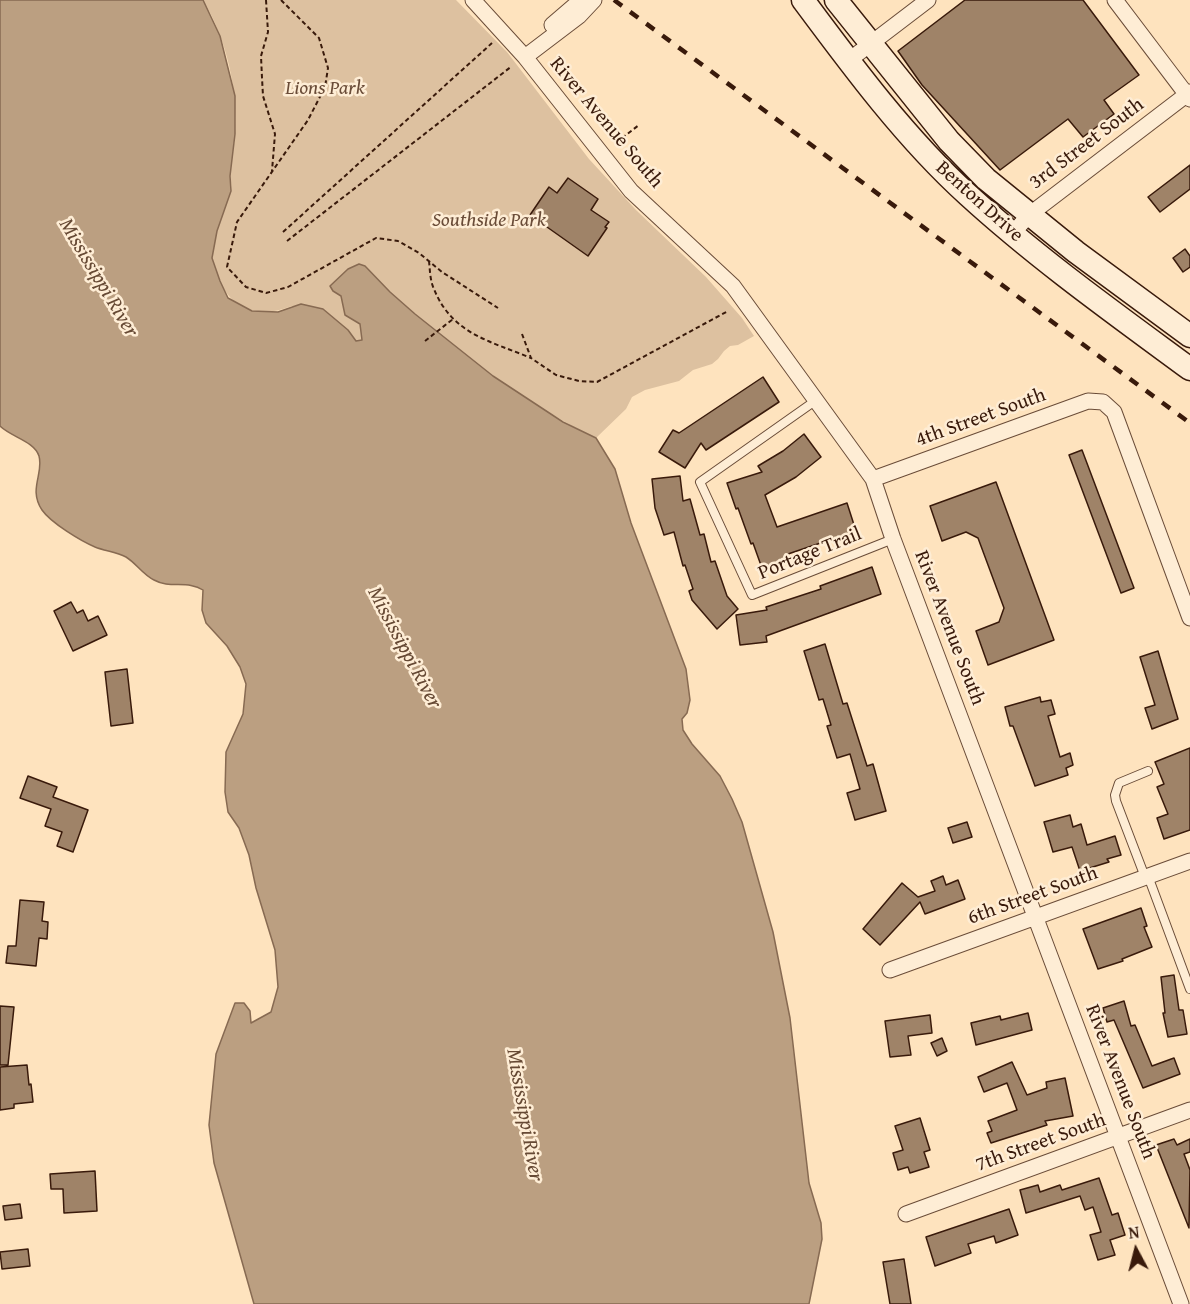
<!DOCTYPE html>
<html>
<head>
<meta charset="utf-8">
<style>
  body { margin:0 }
  #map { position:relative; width:1190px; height:1304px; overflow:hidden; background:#fee3be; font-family:"Gentium Book Plus",serif }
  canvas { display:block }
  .north { position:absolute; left:1106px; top:1220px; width:60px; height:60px; -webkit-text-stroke:4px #feedd5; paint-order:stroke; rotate:353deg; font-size:16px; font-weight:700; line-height:24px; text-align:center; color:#391a0b }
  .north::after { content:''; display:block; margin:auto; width:21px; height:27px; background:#391a0b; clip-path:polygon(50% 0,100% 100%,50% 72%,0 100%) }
</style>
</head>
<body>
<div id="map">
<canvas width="1190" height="1304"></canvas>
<div class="north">N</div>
</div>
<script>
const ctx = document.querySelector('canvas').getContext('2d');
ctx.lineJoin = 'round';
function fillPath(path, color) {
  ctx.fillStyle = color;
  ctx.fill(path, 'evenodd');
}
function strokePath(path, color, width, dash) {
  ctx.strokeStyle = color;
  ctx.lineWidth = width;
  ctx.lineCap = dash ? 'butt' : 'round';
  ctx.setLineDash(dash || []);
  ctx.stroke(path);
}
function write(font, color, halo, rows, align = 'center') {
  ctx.font = font + ' "Gentium Book Plus",serif';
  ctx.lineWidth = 5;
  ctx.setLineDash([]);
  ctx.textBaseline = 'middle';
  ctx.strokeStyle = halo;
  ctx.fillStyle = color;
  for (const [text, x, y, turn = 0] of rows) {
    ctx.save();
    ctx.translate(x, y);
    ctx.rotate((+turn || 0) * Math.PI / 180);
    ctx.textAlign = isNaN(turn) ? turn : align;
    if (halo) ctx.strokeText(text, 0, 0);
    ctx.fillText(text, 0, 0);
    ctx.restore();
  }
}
fillPath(new Path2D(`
  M203,0H456L507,52L589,159L636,210L706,277L742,318L754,336L738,345L730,346L724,351L718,359L712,364L693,370L679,381L645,390L632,397L626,409L596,438C530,406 473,362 417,316C408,308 398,300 389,292C380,283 371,268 359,264L348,269L333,291L341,296L345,315L360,324L362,340L355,342L348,330L292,306C261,318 234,313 220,281C217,274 213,267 212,260C210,242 220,219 226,202C228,198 231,194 231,190C232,184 230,178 230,172C231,160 234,148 235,136C238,90 227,40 203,0Z`), '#ddc1a0');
const water = new Path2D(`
  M0,0H203L220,36L235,96V134L230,176L231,191L217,231L212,258L220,281L228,298L252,311L278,312L301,304L323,309L348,330L356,341L362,340L360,324L345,315L341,296L333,291L330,286L348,269L359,264L365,266L390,292L415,314L493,376L563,422L596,438L615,469L631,523L686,669L690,700L687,713L682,719L683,730L692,744L720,776L732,799L742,822L773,932L790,1018L809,1183L821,1223L822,1239L809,1304H254L214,1163L209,1125L216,1054L235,1003H244L250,1011L251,1023L271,1012L278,987L275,950L256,888L249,855L239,828L228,812L225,792L226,752L243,714L246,684L240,667L227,646L206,623L202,610L203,590C188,580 170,589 154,580C143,575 136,563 126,557C116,552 105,551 95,547C81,541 51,523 42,510C28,489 44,474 39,456C34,441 11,437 0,426Z`);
fillPath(water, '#bb9f81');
strokePath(water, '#876a52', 1.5);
const building = new Path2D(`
  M965,0H1083L1139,75L1104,100L1114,114L1083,137L1068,119L1000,170L922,85L898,51Z
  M1190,165V189L1160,212L1148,197Z
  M568,178L598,199L591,210L609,222L605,227L607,228L588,256L530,215L549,187L557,193Z
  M1185,249L1190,256V267L1183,272L1173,258Z
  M763,377L779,402L706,450L701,443L685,468L659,452L673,430L679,433Z
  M804,434L821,457L796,477L765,495L777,527L847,503L856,531L788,554L790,562L763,571L753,543L751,544L738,508L736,509L727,483L762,472L758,466L783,451Z
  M1082,450L1134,588L1121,593L1069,455Z
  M680,476L683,501L690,499L700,535L704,534L711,562L715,561L727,596L738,609L717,629L692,600L689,591L693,589L685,565L683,566L674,532L664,535L655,508L652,479Z
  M996,482L1054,640L988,665L976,631L999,622L1004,608L978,538L966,532L942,541L930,506Z
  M872,567L881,594L766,636L767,642L740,645L736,615L767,610L766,607L821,589L820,586Z
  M71,602L77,613L83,610L88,621L98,616L107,635L73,651L54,611Z
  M825,644L843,704L847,703L867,766L873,764L886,811L855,820L847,793L860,789L850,754L837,758L827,726L831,725L823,699L819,700L804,651Z
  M1158,651L1178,719L1152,729L1145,708L1155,705L1140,657Z
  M127,669L133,723L111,726L105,672Z
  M1040,697L1041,702L1051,700L1055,714L1048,716L1060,757L1070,753L1073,765L1066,768L1068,775L1035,786L1013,726H1010L1005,707Z
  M1190,748V830L1164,839L1157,818L1168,814L1157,787L1164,784L1155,762Z
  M28,776L57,787L53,797L88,810L73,852L57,846L62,832L45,826L51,809L20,798Z
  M1070,815L1073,827L1081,824L1087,845L1115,836L1121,855L1107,859L1109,862L1080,871L1072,847L1053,852L1044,822Z
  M967,822L972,837L953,843L948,828Z
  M943,876L946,885L958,880L965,899L925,914L920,902L880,945L863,929L902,883L918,897L935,891L931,881Z
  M20,900L44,902L42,921L48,922L47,939L39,938L36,966L6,963L8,946H16Z
  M1141,908L1147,926L1144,927L1152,947L1122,959L1123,961L1098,969L1083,929Z
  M1174,975L1179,1010H1183L1187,1034L1168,1037L1163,1013H1165L1161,977Z
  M1124,1001L1131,1026L1135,1025L1152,1066L1174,1058L1180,1074L1143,1088L1114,1020L1107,1022L1103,1008Z
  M0,1006L14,1007L8,1065H0Z
  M1028,1013L1032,1030L976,1045L971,1023L1000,1016L1001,1020Z
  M930,1015L932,1033L908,1036L911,1055L890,1057L885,1021Z
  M942,1038L947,1051L937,1056L931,1043Z
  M1012,1062L1027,1095L1047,1088L1046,1082L1065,1078L1073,1116L1045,1121L1047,1125L991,1143L987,1133L992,1131L988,1121L1017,1110L1007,1083L984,1092L978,1077Z
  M27,1065L29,1085L31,1084L33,1102L14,1104V1108L0,1110V1067Z
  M920,1118L930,1150L924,1152L929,1167L910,1173L908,1167L898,1170L893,1153L903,1150L895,1126Z
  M1174,1139L1177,1145L1190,1139V1152L1184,1154L1190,1170L1189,1228L1156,1145Z
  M95,1171L97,1211L64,1213L63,1189H51L50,1174Z
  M1099,1178L1112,1215L1118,1213L1125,1235L1110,1240L1115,1255L1098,1260L1090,1235L1101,1232L1093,1207L1085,1210L1080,1196L1026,1213L1020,1190L1038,1185L1040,1192L1060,1185L1062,1190Z
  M20,1204L22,1218L5,1220L3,1206Z
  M1009,1209L1018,1235L996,1243L994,1236L968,1244L971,1253L935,1266L926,1237Z
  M28,1249L30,1266L2,1269L0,1252Z
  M904,1259L911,1304H890L883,1262Z`);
fillPath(building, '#9f8368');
strokePath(building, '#391a0b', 1.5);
const service = new Path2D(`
  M815,401L700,482L752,595L893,539
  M1148,876L1190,989
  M1145,877L1116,801L1115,795L1119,783L1148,771`);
const minor = new Path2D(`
  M473,0L525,57L631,191L733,286L873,479L893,539L1181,1304
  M1115,0L1190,99
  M552,25L581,0
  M525,57L579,16L594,0
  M848,61L928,0
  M1013,233L1029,215L1190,92
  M873,479L1088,401L1103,402L1114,412L1190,618
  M890,970L1190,861
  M906,1214L1190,1110`);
const secondary = new Path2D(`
  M803,0C852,66 906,139 968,195C1037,258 1114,313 1190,369
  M836,0L949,141L986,179L1076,252L1190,336`);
strokePath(service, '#6a4c38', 10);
strokePath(minor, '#6a4c38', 17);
strokePath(secondary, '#391a0b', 25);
strokePath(new Path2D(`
  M266,0L268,32L261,56L262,78L263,96L275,134L272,171
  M281,0L319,38L328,68L325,87L308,120L237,222L227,267L246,287L266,293L288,287L376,238L398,241L419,253L442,272L498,308
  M622,138L639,125
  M283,232L492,43
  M287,241L512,66
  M429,261C430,270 430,281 434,289C452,334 490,341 531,358
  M522,334L531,358L556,375L579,381L597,382L728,311
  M425,341L453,319`), '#391a0b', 2, [4.5, 3]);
strokePath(service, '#feedd5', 8);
strokePath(minor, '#feedd5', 15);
strokePath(secondary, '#feedd5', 22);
strokePath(new Path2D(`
  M614,0L1190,423`), '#391a0b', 4.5, [10, 10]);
write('italic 20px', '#6a4c38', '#feedd5', [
  ["Lions Park",325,89],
  ["Southside Park",489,221]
]);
write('20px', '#391a0b', '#feedd5', [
  ["River Avenue South",606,123,50],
  ["3rd Street South",1087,144,-37],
  ["Benton Drive",979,202,42],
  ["4th Street South",981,418,-20],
  ["Portage Trail",810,554,-22],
  ["River Avenue South",949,628,69],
  ["6th Street South",1033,896,-20],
  ["River Avenue South",1120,1082,69],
  ["7th Street South",1041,1143,-20]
]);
write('italic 21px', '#664934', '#feedd5', [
  ["Mississippi River",98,278,59],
  ["Mississippi River",404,648,62],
  ["Mississippi River",524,1115,80]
]);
</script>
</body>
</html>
